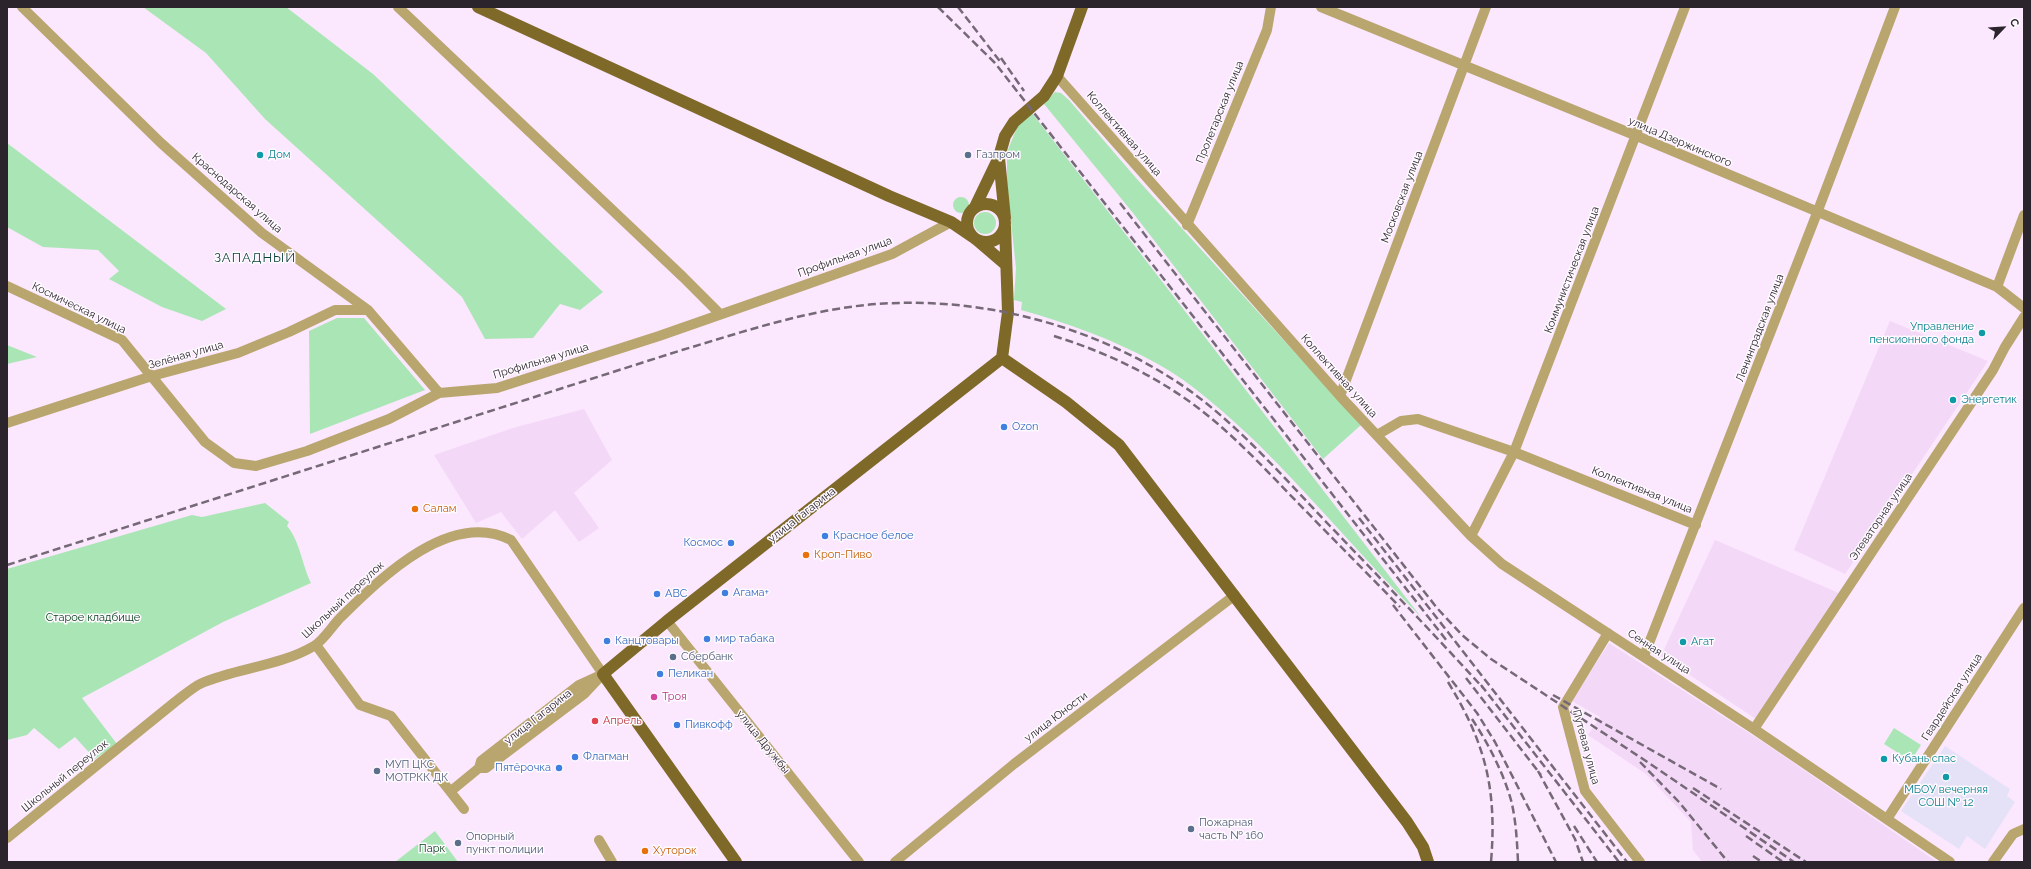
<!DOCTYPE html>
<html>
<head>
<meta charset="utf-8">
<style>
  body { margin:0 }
  #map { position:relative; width:2031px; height:869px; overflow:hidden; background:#fbe7fe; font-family:Raleway,sans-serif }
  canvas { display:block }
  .frame { position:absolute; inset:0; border:8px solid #2c242d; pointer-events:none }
  .north { position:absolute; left:1983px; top:8px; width:40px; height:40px; -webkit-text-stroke:3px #fefaff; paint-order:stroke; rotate:65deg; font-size:11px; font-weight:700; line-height:16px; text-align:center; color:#2c242d }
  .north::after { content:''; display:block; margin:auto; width:14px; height:18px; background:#2c242d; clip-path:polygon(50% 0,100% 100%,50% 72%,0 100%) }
</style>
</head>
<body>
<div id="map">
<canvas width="2031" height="869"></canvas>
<div class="frame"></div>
<div class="north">С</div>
</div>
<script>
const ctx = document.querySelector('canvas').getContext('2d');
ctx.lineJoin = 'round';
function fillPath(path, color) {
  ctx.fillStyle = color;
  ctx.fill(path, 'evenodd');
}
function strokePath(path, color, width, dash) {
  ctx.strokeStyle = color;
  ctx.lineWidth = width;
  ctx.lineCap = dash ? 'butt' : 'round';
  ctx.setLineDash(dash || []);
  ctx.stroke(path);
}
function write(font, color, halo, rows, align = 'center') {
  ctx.font = font + ' Raleway,sans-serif';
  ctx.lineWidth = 3;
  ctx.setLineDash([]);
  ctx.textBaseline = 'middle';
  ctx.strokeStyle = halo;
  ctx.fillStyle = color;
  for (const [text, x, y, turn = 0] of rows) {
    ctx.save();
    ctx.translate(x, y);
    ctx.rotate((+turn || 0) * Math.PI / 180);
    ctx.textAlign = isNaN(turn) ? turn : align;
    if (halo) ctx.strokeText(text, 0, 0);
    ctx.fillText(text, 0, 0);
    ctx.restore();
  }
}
fillPath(new Path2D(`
  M1890,321L1988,361L1845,574L1794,550Z
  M584,409L612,460L574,493L599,528L579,542L555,510L522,539L501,512L476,523L434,455L513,428Z
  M1715,540L1841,594L1756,719L1661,656Z
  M1609,643L1769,746L1937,862H1702L1693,850L1691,822L1646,774L1588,735L1600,717L1572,701Z`), '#f3d9f7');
fillPath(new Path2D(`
  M1945,746L2010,789L2007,796L2015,802L1985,849L1967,836L1959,849L1901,811Z`), '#e5e2f8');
fillPath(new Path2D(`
  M143,7H286L373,74L603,292L580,310L560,304L533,338L485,339L462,297L265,119L206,53Z
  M1055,92L1061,93L1069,100L1136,178L1361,425L1323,459L1133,213L1044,104Z
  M1032,113L1421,617C1365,561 1314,499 1257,443C1226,414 1193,383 1156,363C1112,339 1068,323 1021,310L1022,302L1014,300L1016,268L1007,184V152L1018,125Z
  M7,143L226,309L202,321L162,307L109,279L119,271L98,250L43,247L7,227Z
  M953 205a8 8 0 1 1 16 0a8 8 0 1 1-16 0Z
  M974 223a11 11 0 1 1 22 0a11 11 0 1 1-22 0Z
  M337,318H364L425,390L310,434L309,331Z
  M7,345L37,357L7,364Z
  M265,503L289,522L287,526C300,541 302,565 311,583L223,622L82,698L117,744L95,759L75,737L59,749L34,728L27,735L7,740V569L192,515L202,517Z
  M1894,728L1921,745L1911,761L1884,744Z
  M435,831L458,862H395Z`), '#aae6b5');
strokePath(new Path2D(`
  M22,7L161,143L262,233L368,310L439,393
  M398,7L683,277L720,314
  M1321,7L1637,136L1997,287L2024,308
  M1057,76L1340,396L1471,536L1502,564L1754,729L1950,862
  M1187,225L1267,30L1271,7
  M7,286L122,340L205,442L234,463L256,466L307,451L389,419L439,393L497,388L659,336L802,286L892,254L951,222
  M1997,287L2024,215
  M1340,396L1486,7
  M7,423L152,376L238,353L289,332L335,310H368
  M1377,435L1401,421L1418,419L1514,452L1696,525
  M1471,536L1514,452L1685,7
  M667,621L859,862
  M1608,633L1563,707L1585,791L1640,862
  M316,645L360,705L391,716L464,809
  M1644,656L1817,213L1895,7
  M1754,729L1993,370L2005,347L2024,317
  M479,768H486L584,694L599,678
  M451,791L479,768L481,761L579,685L603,674
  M1887,819L2024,608
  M7,838L175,702C183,696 193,687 202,683C238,668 280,666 314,646C324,640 332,626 341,617C381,578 450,509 511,540L603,674
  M599,840L612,862
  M895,862L1014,764L1235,595
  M1993,862L2013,834L2024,829`), '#b9a56e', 10);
strokePath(new Path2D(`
  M478,7L889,196L951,222L973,237
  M999,158L1005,218
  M967 223a19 19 0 1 1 38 0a19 19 0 1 1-38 0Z
  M975,207L999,157L1005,136L1014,122L1044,96L1057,76L1082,7
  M977,240L1005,264
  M1002,358L1066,402L1119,445L1407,822L1423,847L1428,862
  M1002,358L1008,312L1005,226
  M736,862L603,674L667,621L1002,358`), '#7f6928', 12);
strokePath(new Path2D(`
  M938,7L995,63L1447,641
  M958,7L1002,64
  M1001,58L1024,91
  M1120,203L1437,608L1462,635L1491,659L1649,763L1794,862
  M1054,336C1099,350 1141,369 1180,395C1224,424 1261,465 1298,503C1332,538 1366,572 1400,607
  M1359,518L1627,862
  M7,565L682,350C746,331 810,309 877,304C987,296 1103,328 1193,393C1244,431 1286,480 1330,526C1382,580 1434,634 1484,689
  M1393,605L1477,713L1495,742L1556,862
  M1466,678L1541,775
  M1448,682C1486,744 1497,790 1491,862
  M1481,685L1619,862
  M1553,695L1721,789
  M1472,719C1488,743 1503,772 1511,800C1516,820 1517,841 1518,862
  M1640,762L1679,802L1728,862
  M1538,771L1575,839L1583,862
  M1693,788L1806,862
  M1574,826L1597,862
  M1746,836L1783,862
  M1753,856L1762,862`), '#766977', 2.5, [8, 4]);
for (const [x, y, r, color] of [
  [260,155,4,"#0f9aa8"],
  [968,155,4,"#5c6f8a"],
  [1982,333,4,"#0f9aa8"],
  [1953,400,4,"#0f9aa8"],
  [1004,427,4,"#3f7fe0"],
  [415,509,4,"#e8710a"],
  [825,536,4,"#3f7fe0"],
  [731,543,4,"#3f7fe0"],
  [806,555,4,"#e8710a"],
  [725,593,4,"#3f7fe0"],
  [657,594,4,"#3f7fe0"],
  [707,639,4,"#3f7fe0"],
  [607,641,4,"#3f7fe0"],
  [1683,642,4,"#0f9aa8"],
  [673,657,4,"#5c6f8a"],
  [660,674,4,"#3f7fe0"],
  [654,697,4,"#d1479c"],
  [595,721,4,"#e0444e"],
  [677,725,4,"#3f7fe0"],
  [575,757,4,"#3f7fe0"],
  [1884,759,4,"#0f9aa8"],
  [559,768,4,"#3f7fe0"],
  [377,771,4,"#5c6f8a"],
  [1946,777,4,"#0f9aa8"],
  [1191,829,4,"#5c6f8a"],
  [458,843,4,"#5c6f8a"],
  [645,851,4,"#e8710a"]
]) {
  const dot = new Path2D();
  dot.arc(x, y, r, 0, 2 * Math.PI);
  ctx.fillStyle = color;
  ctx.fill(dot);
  strokePath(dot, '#fefaff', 1.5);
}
write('11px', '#2c242d', '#fefaff', [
  ["Пролетарская улица",1220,112,-68],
  ["Коллективная улица",1124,134,49],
  ["улица Дзержинского",1680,142,23],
  ["Краснодарская улица",237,193,41],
  ["Московская улица",1402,197,-69],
  ["Профильная улица",845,257,-20],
  ["Коммунистическая улица",1572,270,-69],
  ["Космическая улица",79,308,26],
  ["Ленинградская улица",1760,328,-69],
  ["Зелёная улица",186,355,-16],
  ["Профильная улица",541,361,-17],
  ["Коллективная улица",1339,376,48],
  ["Коллективная улица",1642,490,22],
  ["улица Гагарина",802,515,-38],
  ["Элеваторная улица",1881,517,-56],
  ["Школьный переулок",343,600,-43],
  ["Сенная улица",1659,652,33],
  ["Гвардейская улица",1952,697,-57],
  ["улица Гагарина",538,717,-38],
  ["улица Юности",1056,717,-37],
  ["улица Дружбы",763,742,51],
  ["Путевая улица",1586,747,75],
  ["Школьный переулок",65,776,-39]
]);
write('11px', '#0d838f', '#fefaff', [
  ["Дом",268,155],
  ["Управление",1974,327,"right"],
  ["пенсионного фонда",1974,340,"right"],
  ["Энергетик",1961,400],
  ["Агат",1691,642],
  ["Кубань спас",1892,759],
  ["МБОУ вечерняя",1946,790,"center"],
  ["СОШ № 12",1946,803,"center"]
], 'left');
write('11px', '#4e5e75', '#fefaff', [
  ["Газпром",976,155],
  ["Сбербанк",681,657],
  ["МУП ЦКС",385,765],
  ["МОТРКК ДК",385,778],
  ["Пожарная",1199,823],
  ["часть № 160",1199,836],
  ["Опорный",466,837],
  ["пункт полиции",466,850]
], 'left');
write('11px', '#366cbe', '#fefaff', [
  ["Ozon",1012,427],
  ["Красное белое",833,536],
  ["Космос",723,543,"right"],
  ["Агама+",733,593],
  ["ABC",665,594],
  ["мир табака",715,639],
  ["Канцтовары",615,641],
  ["Пеликан",668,674],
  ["Пивкофф",685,725],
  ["Флагман",583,757],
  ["Пятёрочка",551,768,"right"]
], 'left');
write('11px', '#c56008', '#fefaff', [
  ["Салам",423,509],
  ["Кроп-Пиво",814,555],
  ["Хуторок",653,851]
], 'left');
write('11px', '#09411c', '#fefaff', [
  ["Старое кладбище",93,618],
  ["Парк",432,849]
]);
write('11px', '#b23c85', '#fefaff', [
  ["Троя",662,697]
], 'left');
write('11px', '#be3a42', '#fefaff', [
  ["Апрель",603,721]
], 'left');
ctx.letterSpacing = '1px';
write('13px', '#073f32', '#fefaff', [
  ["ЗАПАДНЫЙ",255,258]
]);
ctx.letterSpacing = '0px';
</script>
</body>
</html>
